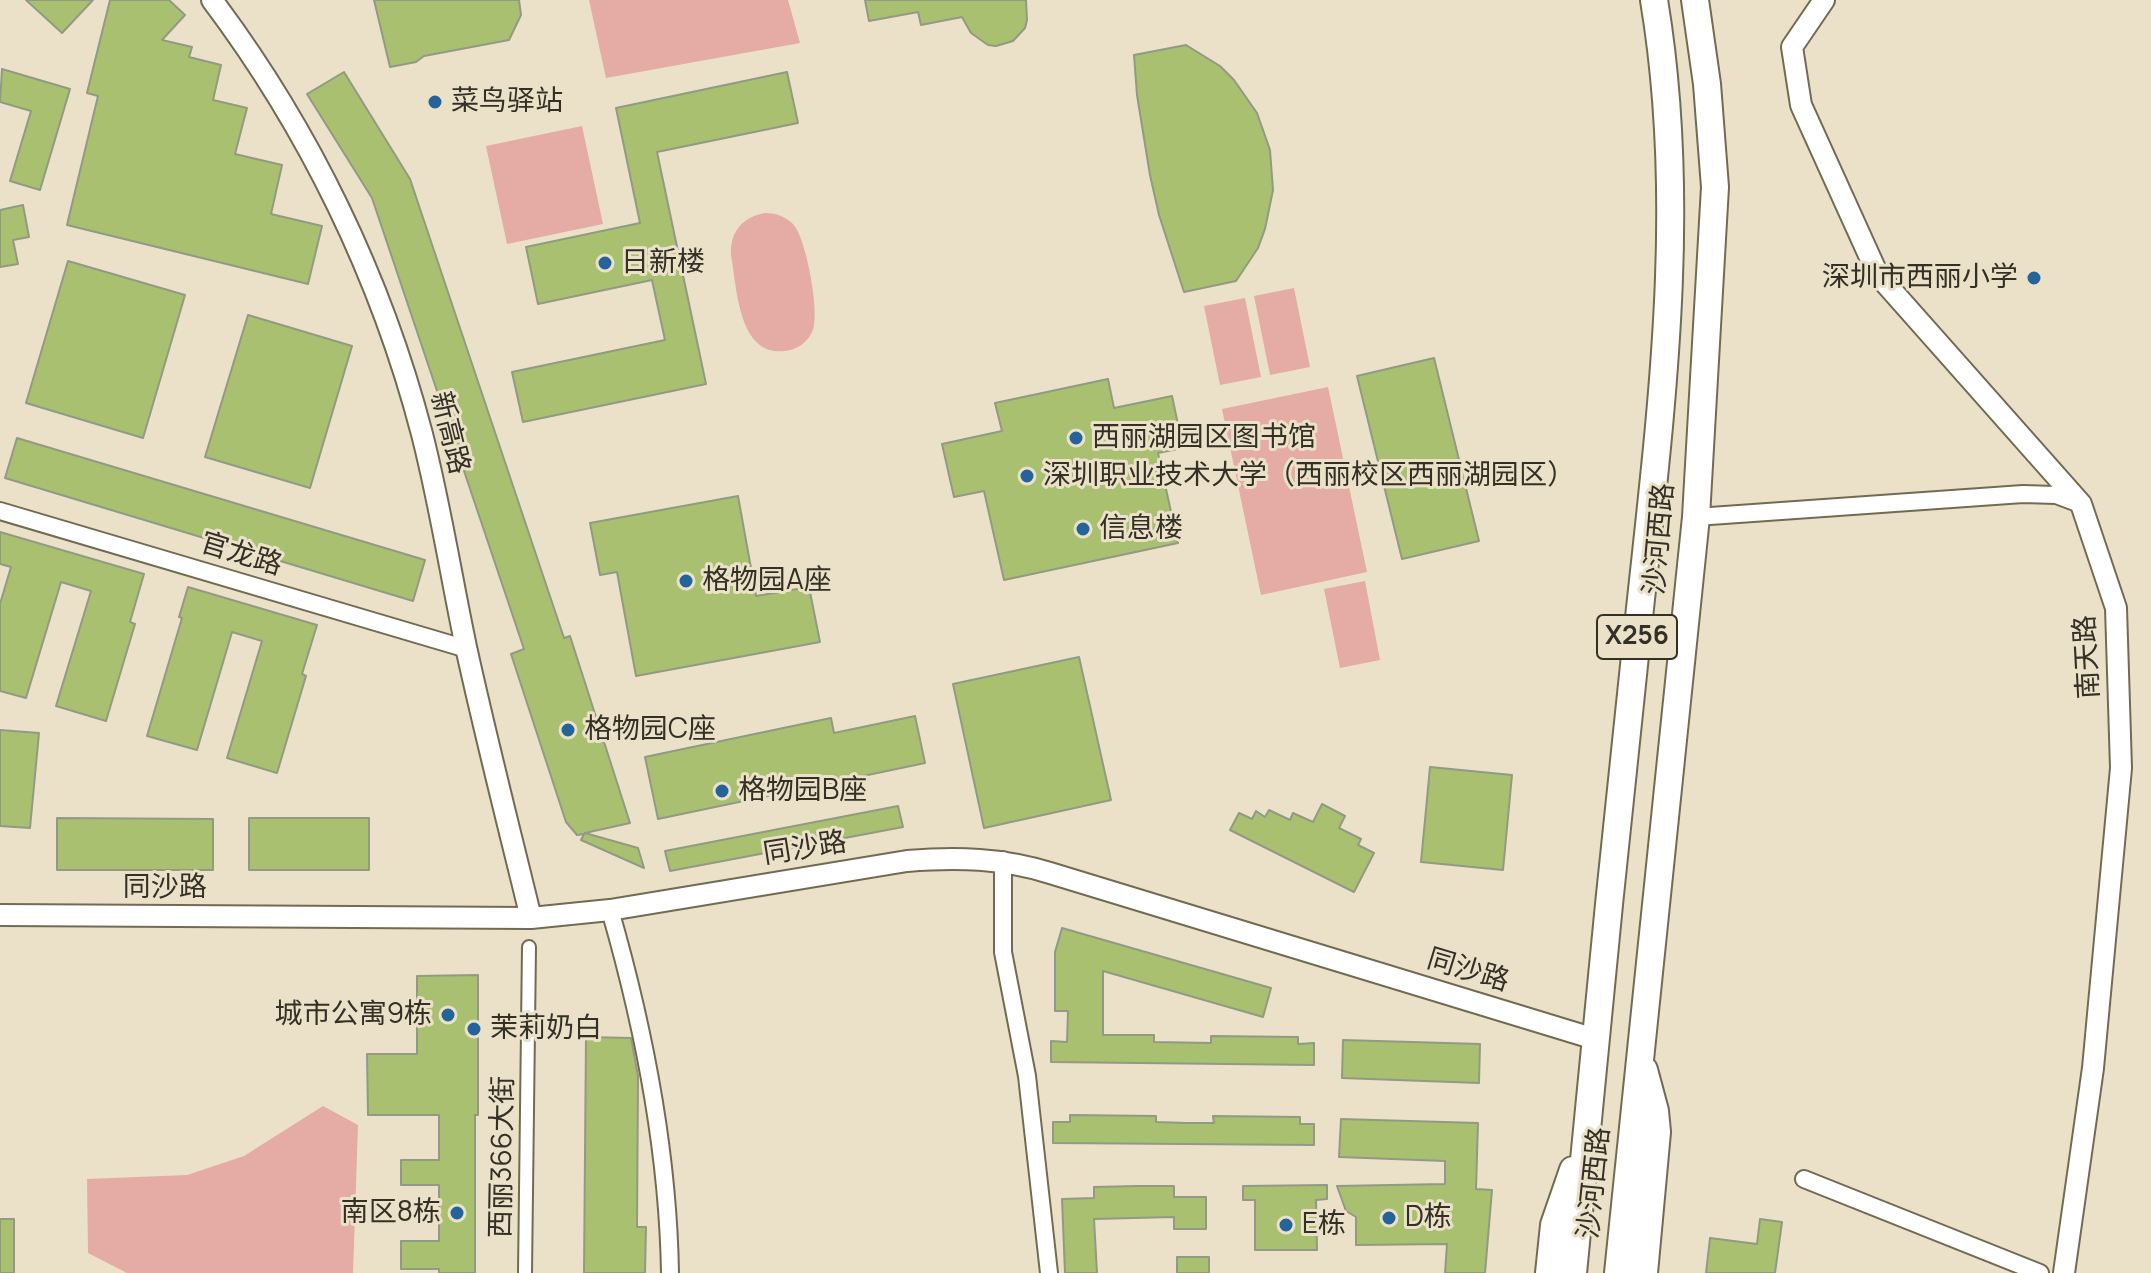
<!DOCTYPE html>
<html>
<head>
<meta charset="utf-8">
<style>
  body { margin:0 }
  canvas { display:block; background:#eae1c8 }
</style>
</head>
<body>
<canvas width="2151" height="1273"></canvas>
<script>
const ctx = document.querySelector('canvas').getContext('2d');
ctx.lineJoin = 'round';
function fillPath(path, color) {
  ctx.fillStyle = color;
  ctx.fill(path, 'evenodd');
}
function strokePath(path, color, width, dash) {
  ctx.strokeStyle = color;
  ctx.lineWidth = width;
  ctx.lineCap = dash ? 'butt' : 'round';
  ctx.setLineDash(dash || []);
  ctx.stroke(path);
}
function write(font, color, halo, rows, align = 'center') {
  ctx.font = font + ' Manrope,"Noto Sans SC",sans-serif';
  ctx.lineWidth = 6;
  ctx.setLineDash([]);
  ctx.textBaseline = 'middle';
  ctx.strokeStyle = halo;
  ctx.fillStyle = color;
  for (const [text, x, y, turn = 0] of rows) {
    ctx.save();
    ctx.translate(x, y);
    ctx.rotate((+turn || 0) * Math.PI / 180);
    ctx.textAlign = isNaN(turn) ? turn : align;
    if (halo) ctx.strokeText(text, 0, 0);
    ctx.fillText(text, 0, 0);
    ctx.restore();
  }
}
fillPath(new Path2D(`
  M589,0H788L800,43L606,78Z
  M582,126L603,224L507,244L486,146Z
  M765,213C775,213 785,216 793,224C806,237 820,313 813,330C808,342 797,350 785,351C738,357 737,287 731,255C730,232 742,217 765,213Z
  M1294,288L1310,367L1270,375L1254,296Z
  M1245,298L1261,377L1220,385L1204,306Z
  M1328,387L1367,572L1261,595L1222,409Z
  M1365,581L1380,660L1340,668L1324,589Z
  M323,1106L358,1125L353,1273H127L88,1253L87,1179L187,1175L244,1156Z`), '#e4aca4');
const building = new Path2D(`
  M26,0H93L62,33Z
  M110,0H169L185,15L162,40L192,47L189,57L221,65L213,100L247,108L235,154L282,165L271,214L322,226L308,284L67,225L98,96L87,93Z
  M374,0H519L521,15L509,40L424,56L416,62L390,67Z
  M865,0H1026L1027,20L1025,28L1013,41L996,46L988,45L971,33L962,17L921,25L918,12L869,21Z
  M1186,45L1220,66L1234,80L1257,113L1270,150L1273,190L1265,229L1258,248L1236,281L1184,292L1159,215L1150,175L1137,95L1134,55Z
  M2,69L70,89L40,190L10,181L31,111L0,102Z
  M344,72L410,179L564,638L570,636L630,823L585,833L638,848L644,868L581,840L584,834L577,835L566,822L511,654L524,649L372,198L307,94Z
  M787,72L798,123L657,152L706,384L523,422L512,372L665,340L652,280L538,304L526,247L640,223L616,108Z
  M23,205L29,237L13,240L18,264L0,267V210Z
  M68,261L185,295L143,438L26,403Z
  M248,315L352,346L310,488L205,457Z
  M1434,358L1479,541L1402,559L1357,376Z
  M1108,379L1114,408L1172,396L1183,448L1158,453L1178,543L1004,580L984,491L954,497L942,444L1002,431L995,403Z
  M17,438L425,560L413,601L5,478Z
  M738,496L756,596L809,587L820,642L636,676L617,572L600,575L590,523Z
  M0,532L144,574L130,622L135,624L106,721L56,706L91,591L61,582L26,698L0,691V604L11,567L0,564Z
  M188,587L317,625L302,674L306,676L277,773L227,758L262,641L232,632L197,750L147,736L182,618L179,617Z
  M1079,657L1111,800L984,828L953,684Z
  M915,716L925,763L658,819L645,757L831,718L834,733Z
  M0,730L39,733L30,828L0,826Z
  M1430,767L1512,775L1503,870L1421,862Z
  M1322,804L1345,816L1339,828L1361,839L1358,845L1374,853L1354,892L1230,830L1239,813L1252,819L1256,811L1265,817L1269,810L1290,820L1293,813L1313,822Z
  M898,806L903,827L670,871L665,851Z
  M57,818L213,819V870H57Z
  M249,818H369V870H249Z
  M1062,928L1271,988L1263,1017L1103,971V1035H1154V1042L1211,1043V1036L1298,1037V1044L1314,1043V1065L1051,1062V1041L1067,1042L1068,1011H1055V952Z
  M478,975V1115H475V1273H439V1269H401V1241H439V1185H401V1160H439V1115H368L367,1054H417V976Z
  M586,1037L631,1038L638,1076L637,1227H646L645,1273H584Z
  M1343,1040L1480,1044L1479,1083L1342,1078Z
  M1070,1115L1156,1116V1122L1187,1123H1214L1213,1116L1300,1117V1124H1314V1145L1053,1143V1122H1070Z
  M1341,1119L1478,1123L1476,1189L1492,1190L1485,1273H1445L1447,1244L1356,1245V1217L1346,1211L1337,1186L1445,1184V1161L1339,1157Z
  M1327,1185V1199L1316,1200L1317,1250H1255V1200H1243V1186Z
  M1138,1186H1174V1197H1206V1229H1174V1217L1094,1219L1097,1273H1065L1062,1199L1094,1198V1187Z
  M0,1219H14V1273H0Z
  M1760,1219L1782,1222L1775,1273H1706L1710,1238L1757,1244Z
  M1177,1257H1209V1273H1177Z`);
fillPath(building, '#a9c070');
strokePath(building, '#929a83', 2);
const pedestrian = new Path2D(`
  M525,1273L529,947`);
const minor = new Path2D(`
  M0,511L467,649
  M1696,517L2023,494L2056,495L2080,504
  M1003,860V952L1027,1076L1049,1273
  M610,910C644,1028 668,1149 670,1273
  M1804,1179L2040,1273`);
const tertiary = new Path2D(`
  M212,0C309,129 381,277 422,434C440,504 451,576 466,647C486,738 509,828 531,918
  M1824,0L1792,47L1801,105L1878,275L2081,504L2116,608L2121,768L2093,1068L2064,1273
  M0,915L531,918L610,910L907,861C957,857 1002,858 1050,873L1595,1039`);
const primary = new Path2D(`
  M1549,1273L1554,1225L1573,1170
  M1573,1273C1593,1058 1615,842 1638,627C1660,419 1689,209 1654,0
  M1618,1273L1696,517L1715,187L1707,84L1695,0
  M1644,1273L1657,1132L1655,1111L1644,1070`);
strokePath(pedestrian, '#726b54', 16);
strokePath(minor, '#726b54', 20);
strokePath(tertiary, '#726b54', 24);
strokePath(primary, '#726b54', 30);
strokePath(pedestrian, '#fff', 12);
strokePath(minor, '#fff', 16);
strokePath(tertiary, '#fff', 20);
strokePath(primary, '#fff', 26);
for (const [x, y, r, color] of [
  [435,102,8,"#24649a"],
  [605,263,8,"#24649a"],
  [2034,278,8,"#24649a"],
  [1076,438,8,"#24649a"],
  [1027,476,8,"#24649a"],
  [1083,529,8,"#24649a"],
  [686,581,8,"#24649a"],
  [568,730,8,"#24649a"],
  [722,791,8,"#24649a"],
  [448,1015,8,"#24649a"],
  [474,1029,8,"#24649a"],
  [457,1213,8,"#24649a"],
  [1389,1218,8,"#24649a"],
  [1286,1225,8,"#24649a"]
]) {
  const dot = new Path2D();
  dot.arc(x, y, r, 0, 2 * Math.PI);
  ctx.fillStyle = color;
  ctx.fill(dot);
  strokePath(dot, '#eae1c8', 3);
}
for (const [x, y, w] of [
  [1637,637,80]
]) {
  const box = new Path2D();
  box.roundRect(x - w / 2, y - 22, w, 44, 6);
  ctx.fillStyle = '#eae1c8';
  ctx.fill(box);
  strokePath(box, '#343026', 2);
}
write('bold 26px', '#343026', null, [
  ["X256",1637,637]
]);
write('28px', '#343026', '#eae1c8', [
  ["菜鸟驿站",451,102],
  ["日新楼",621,263],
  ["深圳市西丽小学",2018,278,"right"],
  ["西丽湖园区图书馆",1092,438],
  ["深圳职业技术大学（西丽校区西丽湖园区）",1043,476],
  ["信息楼",1099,529],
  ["格物园A座",702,581],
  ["格物园C座",584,730],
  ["格物园B座",738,791],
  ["城市公寓9栋",432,1015,"right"],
  ["茉莉奶白",490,1029],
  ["南区8栋",441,1213,"right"],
  ["D栋",1405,1218],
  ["E栋",1302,1225]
], 'left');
write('28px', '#343026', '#eae1c8', [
  ["新高路",449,433,76],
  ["沙河西路",1660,539,-85],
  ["官龙路",241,555,17],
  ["南天路",2088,657,-93],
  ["同沙路",805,849,-9],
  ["同沙路",165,888],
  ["同沙路",1468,971,17],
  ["西丽366大街",503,1157,-89],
  ["沙河西路",1595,1183,-84]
]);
</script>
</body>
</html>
